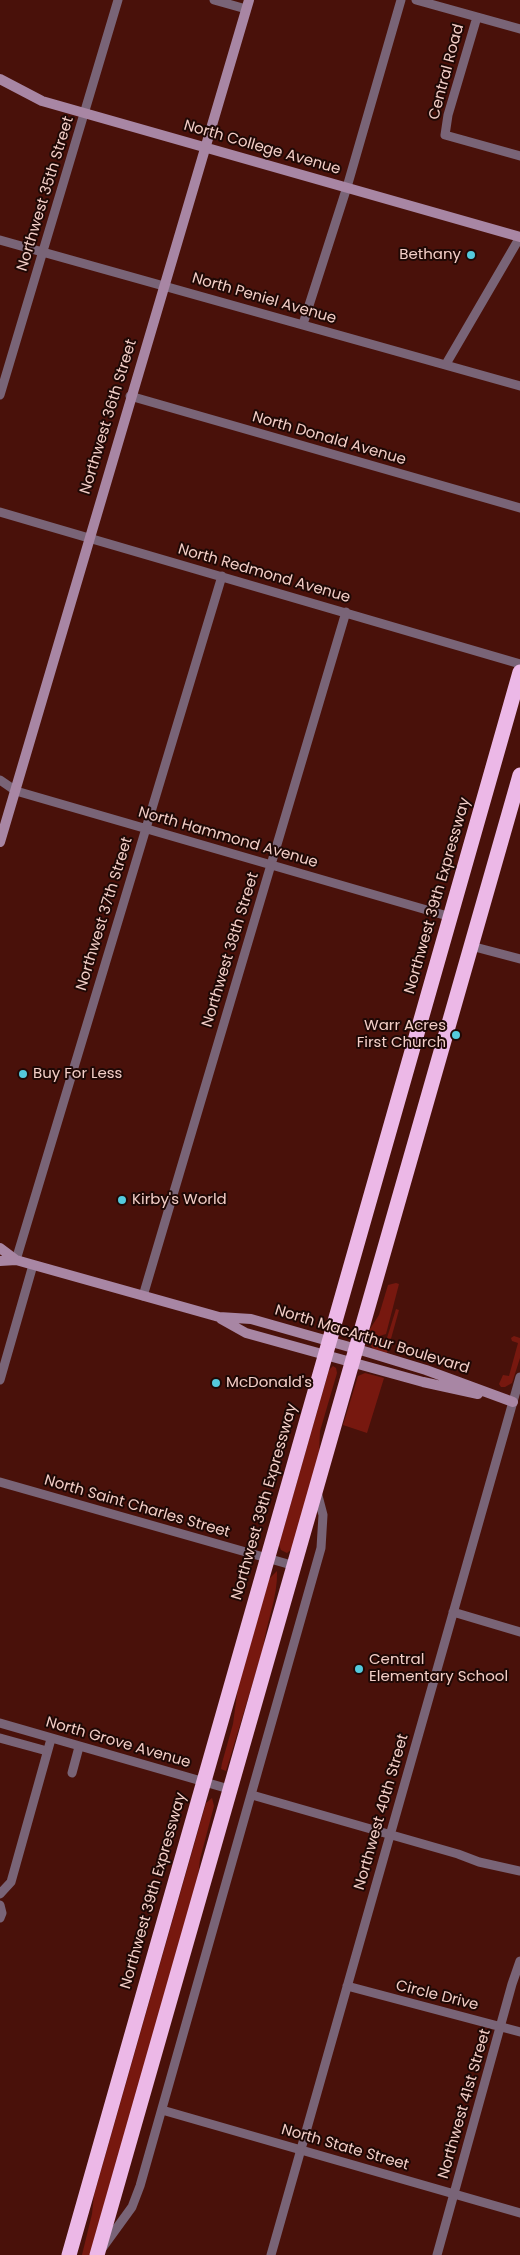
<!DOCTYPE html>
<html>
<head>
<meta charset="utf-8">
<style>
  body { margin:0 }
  canvas { display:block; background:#49110a }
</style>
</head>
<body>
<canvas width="520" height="2255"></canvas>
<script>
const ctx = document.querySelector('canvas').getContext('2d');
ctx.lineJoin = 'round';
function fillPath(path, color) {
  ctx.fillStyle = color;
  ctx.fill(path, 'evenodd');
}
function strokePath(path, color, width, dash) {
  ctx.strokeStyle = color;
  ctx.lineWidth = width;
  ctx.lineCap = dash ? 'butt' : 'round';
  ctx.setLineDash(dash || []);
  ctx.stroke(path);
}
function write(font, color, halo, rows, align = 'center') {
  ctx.font = font + ' Poppins,sans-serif';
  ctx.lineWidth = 4;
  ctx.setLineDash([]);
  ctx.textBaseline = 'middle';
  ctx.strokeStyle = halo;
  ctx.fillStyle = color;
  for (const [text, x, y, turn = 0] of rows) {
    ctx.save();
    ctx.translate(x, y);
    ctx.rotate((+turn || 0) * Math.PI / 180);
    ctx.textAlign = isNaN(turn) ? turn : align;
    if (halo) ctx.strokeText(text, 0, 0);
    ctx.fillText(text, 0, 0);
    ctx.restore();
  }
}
fillPath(new Path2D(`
  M396,1283L399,1284L386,1334L369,1339L368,1332L379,1315L388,1285Z
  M396,1309L399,1310L387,1353L374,1350L369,1343L387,1338Z
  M514,1336L520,1338V1358L512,1383L505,1387H501L499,1384L503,1375L509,1376L518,1343L512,1341L511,1338Z
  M333,1366L336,1368L337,1373L320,1431L319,1453L292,1549L287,1553L281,1550L279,1545L329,1370Z
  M365,1373L384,1378L367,1433L343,1425L358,1376Z
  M277,1571C278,1597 266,1623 263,1649L226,1771L221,1769L222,1763L233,1724L238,1687L269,1579Z
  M212,1798L214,1806L200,1859L198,1877L91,2255H82L92,2214L94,2195L206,1803Z`), '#77180f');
strokePath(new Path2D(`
  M214,0L246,9
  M416,0L520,29
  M477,17L448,115L445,135L520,156
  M0,240L520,386
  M303,324L347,187L401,0
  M446,364L520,237
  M0,395L118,0
  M130,396L520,508
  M0,512L520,664
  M0,780L16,791L451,917
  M471,946L520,959
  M16,1260L222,576
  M143,1296L346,612
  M0,1380L33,1265
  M0,1482L295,1566
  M453,1612L520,1632
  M0,1723L229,1789
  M0,1738L47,1751
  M72,1773L79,1747
  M252,1795L458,1854L479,1862L520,1871
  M0,1894L11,1882L51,1739
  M0,1905L2,1913L0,1918
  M347,1986L520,2032
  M162,2110L520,2213
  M103,2247L132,2207L140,2186L321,1548L323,1515L317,1492
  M271,2255L520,1377
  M437,2255L512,1984L520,1961`), '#796477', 9);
strokePath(new Path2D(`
  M0,79L42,101L520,237
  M0,842L249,0
  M0,1248L16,1260
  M0,1261L16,1260L219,1317L251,1319L367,1352L426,1370L513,1402
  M221,1319L246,1333L423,1382L478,1394`), '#a886a4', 10);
strokePath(new Path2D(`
  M69,2255L520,672
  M97,2255L520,775`), '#ecb8e7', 15);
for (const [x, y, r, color] of [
  [471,255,5,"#54cadd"],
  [456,1035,5,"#54cadd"],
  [23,1074,5,"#54cadd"],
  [122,1200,5,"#54cadd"],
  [216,1383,5,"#54cadd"],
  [359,1669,5,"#54cadd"]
]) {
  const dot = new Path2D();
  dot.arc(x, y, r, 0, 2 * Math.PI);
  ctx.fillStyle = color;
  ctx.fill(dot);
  strokePath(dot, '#1f0805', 2);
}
write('15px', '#f3cec7', '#1f0805', [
  ["Central Road",447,72,-75],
  ["North College Avenue",262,148,16],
  ["Northwest 35th Street",46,194,-73],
  ["North Peniel Avenue",264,299,16],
  ["Northwest 36th Street",109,417,-73],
  ["North Donald Avenue",329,439,16],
  ["North Redmond Avenue",264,574,16],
  ["North Hammond Avenue",228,838,16],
  ["Northwest 39th Expressway",438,896,-74],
  ["Northwest 37th Street",105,914,-73],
  ["Northwest 38th Street",231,950,-73],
  ["North MacArthur Boulevard",372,1340,17],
  ["Northwest 39th Expressway",265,1502,-74],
  ["North Saint Charles Street",137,1507,16],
  ["North Grove Avenue",118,1743,16],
  ["Northwest 40th Street",382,1812,-74],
  ["Northwest 39th Expressway",154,1891,-74],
  ["Circle Drive",437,1996,14],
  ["Northwest 41st Street",465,2104,-74],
  ["North State Street",345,2148,16]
]);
write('15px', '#f3cec7', '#1f0805', [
  ["Bethany",461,255,"right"],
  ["Warr Acres",446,1026,"right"],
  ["First Church",446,1043,"right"],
  ["Buy For Less",33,1074],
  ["Kirby's World",132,1200],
  ["McDonald's",226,1383],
  ["Central",369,1660],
  ["Elementary School",369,1677]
], 'left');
</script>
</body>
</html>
